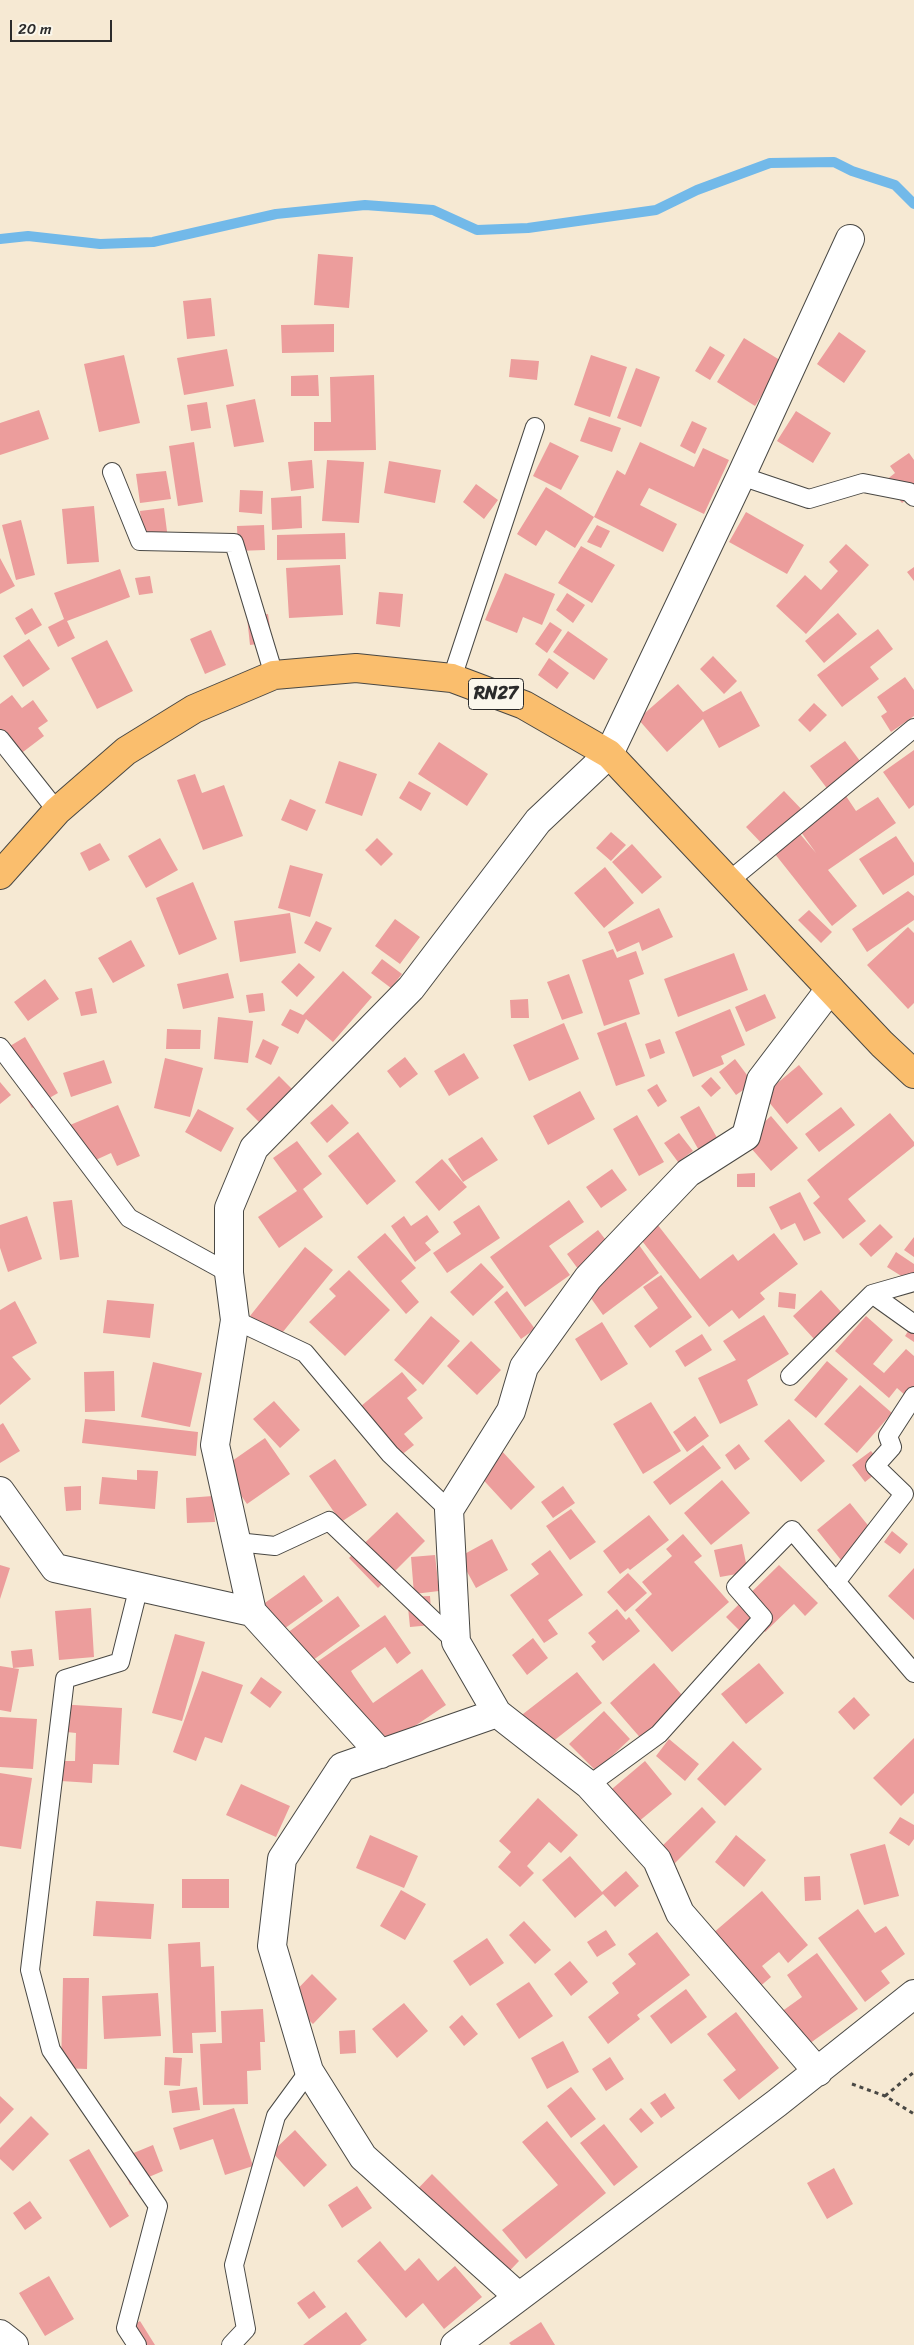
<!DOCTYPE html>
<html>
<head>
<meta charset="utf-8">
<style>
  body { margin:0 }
  #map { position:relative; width:914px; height:2345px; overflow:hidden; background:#f6e9d3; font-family:Sriracha,sans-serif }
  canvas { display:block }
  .scale { position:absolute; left:10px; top:20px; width:102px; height:22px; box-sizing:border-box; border:2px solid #2b2b2b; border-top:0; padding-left:6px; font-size:15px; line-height:18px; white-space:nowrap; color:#2b2b2b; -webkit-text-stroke:4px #fbf7ec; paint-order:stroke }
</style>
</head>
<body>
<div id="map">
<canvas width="914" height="2345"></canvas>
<div class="scale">20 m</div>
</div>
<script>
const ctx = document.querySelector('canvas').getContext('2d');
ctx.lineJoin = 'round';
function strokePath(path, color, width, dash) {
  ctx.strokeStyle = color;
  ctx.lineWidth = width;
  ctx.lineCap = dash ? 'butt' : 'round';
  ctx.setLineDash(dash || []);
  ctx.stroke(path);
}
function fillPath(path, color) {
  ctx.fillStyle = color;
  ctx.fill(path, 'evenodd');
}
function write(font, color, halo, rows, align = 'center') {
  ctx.font = font + ' Sriracha,sans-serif';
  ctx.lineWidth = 5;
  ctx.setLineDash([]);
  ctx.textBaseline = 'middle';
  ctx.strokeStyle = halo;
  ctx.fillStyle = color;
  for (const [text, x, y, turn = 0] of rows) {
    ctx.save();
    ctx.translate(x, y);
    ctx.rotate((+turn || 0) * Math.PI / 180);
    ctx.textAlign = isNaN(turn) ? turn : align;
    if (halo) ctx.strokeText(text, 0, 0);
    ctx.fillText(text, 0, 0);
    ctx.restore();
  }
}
strokePath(new Path2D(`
  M0,239L28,236L100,244L153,242L276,214L365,205L433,210L477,230L528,228L656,210L697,190L770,163L834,162L852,171L895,185L914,204`), '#72b9e9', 10);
fillPath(new Path2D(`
  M318,254L353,257L349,308L314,305Z
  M211,298L215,336L187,339L183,301Z
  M334,324V352L282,353L281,325Z
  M839,332L866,351L844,383L817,364Z
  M744,338L783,362L755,406L717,382Z
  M710,346L725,355L710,380L695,371Z
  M227,349L234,386L184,395L177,358Z
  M124,355L140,423L99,432L84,364Z
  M591,355L627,367L610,417L574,405Z
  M511,359L539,361L537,380L509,377Z
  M636,368L660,377L641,427L617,418Z
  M318,375L319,396H291V376Z
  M374,375L376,450L314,451V422H331L330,377Z
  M255,399L264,442L234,447L226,405Z
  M207,402L211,428L191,431L187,405Z
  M39,410L49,439L0,455V423Z
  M796,411L831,433L813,463L777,441Z
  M589,417L621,428L612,452L580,441Z
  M692,421L707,428L695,454L680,446Z
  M194,442L203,502L178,506L169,446Z
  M550,442L579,456L561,490L533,476Z
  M640,442L694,467L703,448L729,460L704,514L649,488L640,505L677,524L663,552L594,517L617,470L625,475Z
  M909,453L914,460V494L902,503L885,481L895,473L890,466Z
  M312,460L314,488L291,491L288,462Z
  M327,460L364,462L359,523L322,521Z
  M389,461L441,470L435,503L384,493Z
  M166,471L171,499L140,503L136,474Z
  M476,484L498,500L484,519L463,502Z
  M546,487L594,517L575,548L546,530L536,546L517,534Z
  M240,490L263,491L262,514L239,512Z
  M301,496L302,528L272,530L271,498Z
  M94,506L99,562L67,564L62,509Z
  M164,508L169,547L145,551L140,511Z
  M746,512L804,545L787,574L729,542Z
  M21,520L35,575L16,580L2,525Z
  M264,525L265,550L238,551L237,526Z
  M597,525L610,531L601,548L587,542Z
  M345,533L346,559L277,560V535Z
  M846,544L869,565L806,634L776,606L805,575L821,590L838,571L829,562Z
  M581,546L615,565L592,603L558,583Z
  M0,558L15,586L0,594Z
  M340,565L343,615L289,618L286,568Z
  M914,567V581L907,572Z
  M120,569L130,597L67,621L75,638L58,647L48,627L64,619L54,593Z
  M505,573L555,594L542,625L523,617L517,633L485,620Z
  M150,576L153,593L139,595L135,578Z
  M379,592L403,594L400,627L376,624Z
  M567,593L585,605L573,623L556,610Z
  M32,608L42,625L25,635L15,618Z
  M838,613L857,634L824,663L805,641Z
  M268,614L272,642L250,645L247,617Z
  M550,622L562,630L547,653L535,644Z
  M878,629L893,649L870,667L879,679L842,707L817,675Z
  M211,630L226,665L205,674L190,639Z
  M568,631L608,659L594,680L553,652Z
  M29,639L50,669L23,687L3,656Z
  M107,640L133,691L97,709L71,658Z
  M713,656L737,681L724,694L700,669Z
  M549,658L569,673L557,689L538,675Z
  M905,677L914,690V716L891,732L881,716L887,712L877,697Z
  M678,684L703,712L741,691L760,726L719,748L703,719L667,752L638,719Z
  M12,695L22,708L33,700L48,721L38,728L44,736L19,755L0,731V704Z
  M814,703L827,715L810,732L798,720Z
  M845,741L863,765L829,791L810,766Z
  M439,742L488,774L467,806L418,774Z
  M914,750V805L909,809L883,772Z
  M339,761L377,774L362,816L325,803Z
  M195,774L202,793L224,785L243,836L203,850L177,780Z
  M409,781L431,793L421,811L399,798Z
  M784,791L806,814L768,850L746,827Z
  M844,793L856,811L878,797L896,823L828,870L857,906L832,926L775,854L800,834L816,853L796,825Z
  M290,799L316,810L307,831L281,820Z
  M611,832L626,845L611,861L596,848Z
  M896,836L914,863V875L883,895L859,859Z
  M160,838L178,870L146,888L128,856Z
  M377,838L393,854L381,866L365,850Z
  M100,843L110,860L89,871L80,853Z
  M632,844L662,877L642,894L612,862Z
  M290,865L323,874L310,917L278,908Z
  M605,867L634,903L604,928L574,893Z
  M193,882L217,939L179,955L156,898Z
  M908,891L914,896V920L867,952L852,929Z
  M659,908L673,937L642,951L639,942L617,952L608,932Z
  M809,910L832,932L821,943L798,920Z
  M290,913L296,953L240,962L234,921Z
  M395,919L420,937L400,964L375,946Z
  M316,921L332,928L320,952L304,943Z
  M908,927L914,933V1003L908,1009L867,965Z
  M131,940L145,966L113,983L98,958Z
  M613,949L617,958L636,951L644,974L629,980L640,1014L604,1026L582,960Z
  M734,953L748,990L678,1017L664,979Z
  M382,959L402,974L391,988L371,973Z
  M299,963L315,977L297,997L281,982Z
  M343,971L372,997L333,1042L306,1019L298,1034L281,1025L290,1009L303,1015Z
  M228,973L234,998L183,1009L177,984Z
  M569,974L583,1013L562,1020L547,982Z
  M45,979L59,999L28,1021L14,1002Z
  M92,988L97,1013L81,1016L75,992Z
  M263,993L265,1011L249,1013L246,995Z
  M765,994L776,1018L746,1032L735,1007Z
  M528,999L529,1018H511L510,1000Z
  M730,1009L745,1045L721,1056L724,1064L693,1077L675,1032Z
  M218,1017L253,1021L248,1063L214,1059Z
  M626,1022L645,1076L616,1086L597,1033Z
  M564,1023L579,1059L529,1081L513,1045Z
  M167,1029L201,1030L200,1049H166Z
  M25,1037L58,1093L32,1108L0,1052Z
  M263,1039L279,1047L271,1065L255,1057Z
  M660,1039L665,1053L650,1059L645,1044Z
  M464,1053L479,1078L449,1096L434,1071Z
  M405,1057L418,1074L400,1088L387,1071Z
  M165,1058L203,1068L190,1117L154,1108Z
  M735,1059L753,1083L736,1095L719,1072Z
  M104,1060L112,1083L71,1097L63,1073Z
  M799,1065L823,1094L787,1124L763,1095Z
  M279,1076L300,1097L267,1130L246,1109Z
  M711,1077L721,1088L711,1097L701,1086Z
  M0,1082L11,1095L0,1104Z
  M657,1084L667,1101L658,1107L647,1090Z
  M580,1091L595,1119L548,1145L533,1116Z
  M332,1104L349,1123L327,1143L310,1123Z
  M118,1105L140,1156L117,1166L111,1153L87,1164L70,1125Z
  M699,1106L720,1143L701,1154L680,1117Z
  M841,1107L855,1125L819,1152L805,1134Z
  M198,1109L234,1128L221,1152L185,1132Z
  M890,1113L914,1142V1146L848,1199L866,1221L843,1239L813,1203L820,1197L807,1180Z
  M637,1115L664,1162L639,1176L613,1129Z
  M771,1116L798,1148L771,1171L744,1140Z
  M358,1132L396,1181L367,1205L328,1156Z
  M679,1133L693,1151L678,1162L664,1143Z
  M482,1137L498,1160L463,1182L448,1159Z
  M297,1141L322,1174L303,1189L323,1217L279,1248L258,1217L297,1191L273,1158Z
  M442,1159L467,1187L439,1211L415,1182Z
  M612,1169L627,1190L601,1208L586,1187Z
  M755,1173V1187H737V1174Z
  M800,1192L821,1233L804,1241L795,1223L781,1230L769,1207Z
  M72,1200L79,1257L60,1260L53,1202Z
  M569,1200L584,1222L549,1246L570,1275L525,1307L490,1257Z
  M479,1205L500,1238L447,1273L433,1253L461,1234L453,1222Z
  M427,1215L439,1232L425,1243L431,1250L415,1262L391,1226L404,1216L411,1226Z
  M27,1216L42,1259L8,1272L0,1248V1225Z
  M657,1224L700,1279L733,1254L738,1261L774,1233L798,1264L760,1293L765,1299L739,1319L732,1310L709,1327L639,1237Z
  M880,1224L893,1237L871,1257L859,1244Z
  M598,1230L616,1253L584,1277L567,1254Z
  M385,1233L416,1268L401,1281L419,1302L406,1314L357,1257Z
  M914,1237V1257L904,1250Z
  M639,1245L659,1273L603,1315L583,1287Z
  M305,1247L333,1270L278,1338L250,1316Z
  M896,1252L914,1264V1284L887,1267Z
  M481,1263L504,1287L473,1316L450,1292Z
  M349,1270L390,1310L345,1356L309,1322L336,1296L329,1289Z
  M661,1275L692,1317L650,1348L634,1326L658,1308L643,1287Z
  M821,1290L843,1314L815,1340L793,1316Z
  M507,1291L535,1329L521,1339L494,1302Z
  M779,1292L796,1294L795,1309L778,1307Z
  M107,1300L154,1304L150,1338L103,1333Z
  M15,1301L37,1343L12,1357L31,1379L0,1405V1310Z
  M764,1315L789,1354L747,1380L758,1405L720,1424L698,1378L736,1360L723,1341Z
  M431,1316L460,1341L423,1385L394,1360Z
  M866,1316L893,1340L873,1364L884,1373L906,1349L914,1356V1387L906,1396L897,1388L889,1398L835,1351Z
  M602,1322L628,1364L601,1381L575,1339Z
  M914,1322V1342L905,1336Z
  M702,1334L712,1350L685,1367L675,1351Z
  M471,1341L501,1370L477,1395L447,1366Z
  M827,1361L848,1379L816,1418L794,1400Z
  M153,1362L202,1373L190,1427L141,1417Z
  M114,1371L115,1411L85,1412L84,1372Z
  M402,1372L417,1390L407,1398L423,1418L404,1434L414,1445L390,1464L349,1416Z
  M860,1385L892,1413L857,1453L824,1424Z
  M274,1401L300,1430L280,1448L253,1419Z
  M651,1402L681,1451L643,1474L613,1424Z
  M695,1416L709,1436L687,1452L673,1432Z
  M85,1419L198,1432L196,1456L82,1443Z
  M789,1419L825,1461L801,1482L764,1441Z
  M3,1423L20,1451L0,1463V1425Z
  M265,1438L290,1474L247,1504L222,1468Z
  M739,1444L750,1459L735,1470L725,1455Z
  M703,1445L721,1468L670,1505L653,1482Z
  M500,1449L535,1487L511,1510L476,1472Z
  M871,1451L884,1467L865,1482L852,1465Z
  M335,1459L367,1505L341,1522L309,1476Z
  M137,1470L158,1471L155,1509L99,1504L102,1477L137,1480Z
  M722,1480L750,1513L711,1545L684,1513Z
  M81,1486V1510L66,1511L64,1487Z
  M563,1486L575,1503L553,1518L541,1502Z
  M213,1496L215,1522L187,1523L186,1498Z
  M850,1503L879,1539L845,1565L817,1530Z
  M571,1509L596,1542L570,1560L546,1526Z
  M397,1512L425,1541L378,1588L349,1558Z
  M649,1515L669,1540L630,1570L628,1568L620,1574L603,1551Z
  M892,1531L908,1544L900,1554L884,1542Z
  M683,1534L702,1556L694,1562L729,1602L672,1652L635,1610L652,1594L642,1582L672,1556L666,1549Z
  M492,1539L508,1570L476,1588L459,1557Z
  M742,1544L748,1572L720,1577L714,1550Z
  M550,1550L583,1595L548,1620L558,1634L544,1643L510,1595L539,1574L531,1564Z
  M435,1555L439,1591L414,1594L411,1557Z
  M0,1565L10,1568L0,1599Z
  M779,1565L818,1603L805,1616L794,1604L765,1632L751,1619L740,1631L726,1617Z
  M914,1568V1620L888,1596Z
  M628,1573L647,1593L625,1612L607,1592Z
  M304,1575L323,1601L267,1641L248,1615Z
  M338,1596L360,1626L309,1663L287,1633Z
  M430,1596L432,1625L410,1627L407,1597Z
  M91,1608L94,1657L59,1660L55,1611Z
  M617,1609L626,1620L629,1617L640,1631L603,1661L591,1646L596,1642L588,1633Z
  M385,1615L411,1653L397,1664L385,1647L351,1671L354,1676L373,1703L422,1669L446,1705L400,1736L362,1740L354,1746L321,1698L314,1703L300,1683L314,1664Z
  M175,1634L205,1642L182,1721L152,1713Z
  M533,1638L548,1658L527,1675L512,1655Z
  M32,1649L34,1666L13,1668L11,1651Z
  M654,1663L688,1702L644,1742L610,1703Z
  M759,1663L784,1693L746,1724L721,1694Z
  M0,1666L19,1669L11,1712L0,1710Z
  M202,1671L243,1685L222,1743L205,1737L196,1761L173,1752Z
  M577,1672L602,1703L538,1753L514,1721Z
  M261,1677L282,1692L270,1708L250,1693Z
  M854,1697L870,1715L854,1730L838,1712Z
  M58,1704L122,1708L119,1765L93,1764L92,1783L61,1781L62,1761H75L76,1733L57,1731Z
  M604,1711L630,1739L596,1771L569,1744Z
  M0,1717L37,1719L33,1769L0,1767Z
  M914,1738V1793L901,1806L873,1778Z
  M669,1739L699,1764L685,1781L656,1756Z
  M733,1741L762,1769L725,1806L697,1779Z
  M645,1761L672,1794L626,1832L599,1800Z
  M0,1773L32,1778L21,1849L0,1846Z
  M241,1784L290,1806L276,1837L226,1815Z
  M538,1798L578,1835L561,1853L549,1842L527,1866L534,1873L520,1887L498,1867L511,1852L499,1841Z
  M702,1807L716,1822L672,1866L657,1851Z
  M900,1817L914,1825V1839L909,1846L889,1833Z
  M370,1835L418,1856L404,1888L356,1868Z
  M736,1835L766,1860L744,1887L715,1862Z
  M885,1844L899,1896L864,1905L850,1854Z
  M570,1856L602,1892L626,1871L639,1886L615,1907L603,1894L575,1918L542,1880Z
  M820,1876L821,1900L805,1901L804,1877Z
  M182,1879H229V1908H182Z
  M401,1890L426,1904L405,1940L380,1926Z
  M762,1891L808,1945L788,1963L779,1952L762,1966L771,1977L751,1994L705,1940Z
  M96,1901L154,1904L151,1939L93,1936Z
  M858,1909L875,1933L886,1926L905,1954L881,1971L890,1983L865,2002L818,1938Z
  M524,1921L551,1950L535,1964L509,1935Z
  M606,1930L616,1945L597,1957L587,1942Z
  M657,1932L690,1975L637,2015L640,2019L608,2044L588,2017L619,1993L612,1983L636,1964L628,1954Z
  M487,1938L504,1963L470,1986L453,1961Z
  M200,1942L201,1967L214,1966L216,2032L192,2033L193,2053H173L168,1944Z
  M817,1953L858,2009L799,2051L774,2017L802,1997L787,1975Z
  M570,1961L588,1982L571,1996L554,1974Z
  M312,1974L337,1999L313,2024L287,2000Z
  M63,1978H89L87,2069L61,2068Z
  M529,1982L553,2016L519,2039L496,2004Z
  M686,1989L707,2017L671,2044L650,2016Z
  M158,1993L161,2036L104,2039L102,1996Z
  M404,2003L428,2031L397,2058L372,2029Z
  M263,2009L265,2042H260L261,2070L247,2071L248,2104L203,2105L200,2044L222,2043L221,2011Z
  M736,2012L779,2068L739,2100L723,2080L736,2070L707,2034Z
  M462,2015L478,2034L464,2046L449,2027Z
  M355,2030L356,2053L340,2054L339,2031Z
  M563,2041L579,2072L547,2089L531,2058Z
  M165,2057L182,2058L180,2086L164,2085Z
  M610,2057L624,2079L606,2091L592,2069Z
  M197,2087L200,2110L172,2113L169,2091Z
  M571,2087L596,2119L571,2138L547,2106Z
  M665,2093L675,2108L661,2118L650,2103Z
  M0,2096L14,2109L0,2124Z
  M234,2108L253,2166L225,2175L213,2139L180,2150L173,2128Z
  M641,2108L654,2123L641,2133L629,2119Z
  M31,2116L49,2134L13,2171L0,2159V2148Z
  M547,2121L606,2193L526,2259L502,2230L558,2185L522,2142Z
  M604,2124L638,2167L614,2186L580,2143Z
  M295,2130L327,2165L304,2187L272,2152Z
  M153,2145L163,2171L130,2185L119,2159Z
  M89,2149L129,2216L110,2228L69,2160Z
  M834,2168L853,2204L827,2219L807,2183Z
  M432,2174L519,2261L496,2285L409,2198Z
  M357,2186L372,2208L342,2228L328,2205Z
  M30,2201L42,2218L25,2230L13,2213Z
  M380,2241L405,2271L419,2258L438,2281L455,2266L482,2297L444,2329L423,2303L406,2318L357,2261Z
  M49,2276L74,2319L45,2336L19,2293Z
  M314,2291L326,2307L309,2319L297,2303Z
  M346,2312L367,2340L360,2345H303Z
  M140,2321L155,2345H126L119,2334Z
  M541,2322L555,2345H511L509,2343Z`), '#ec9d9c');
const service = new Path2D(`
  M112,472L140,541L234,543L274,675
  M741,476L809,499L863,483L909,492L914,497
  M452,678L535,427
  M0,739L57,811
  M729,881L914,728
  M0,1047L129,1218L229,1273
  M872,1294L914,1324
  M235,1320L305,1353L390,1454L449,1510
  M790,1376L872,1294L914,1282
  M237,1542L275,1546L329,1521L456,1642
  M836,1582L904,1494L875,1466L892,1447L888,1436L914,1396
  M589,1785L659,1734L763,1618L736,1587L792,1530L914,1673
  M137,2345L126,2328L158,2206L51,2050L30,1970L65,1679L120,1662L139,1586
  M231,2345L246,2329L234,2265L276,2116L309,2071`);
const minor = new Path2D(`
  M0,1491L55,1568L252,1612
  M497,1713L456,1642L449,1510L511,1411L524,1367L588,1278L688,1173L746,1136L761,1080L830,989
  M381,1754L252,1612L215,1445L235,1320L229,1273V1208L254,1148L411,988L538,821L609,754L741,476L850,239
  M519,2297L363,2157L309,2071L272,1946L282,1859L342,1767L497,1713L589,1785L657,1860L680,1913L818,2072
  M0,2334L14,2345
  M455,2345L777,2103L914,1994`);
const primary = new Path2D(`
  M0,875L57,811L126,751L194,709L274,675L356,668L452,678L524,705L609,754L882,1044L914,1074`);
strokePath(service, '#494844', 20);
strokePath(minor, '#494844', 30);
strokePath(primary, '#494844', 30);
strokePath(new Path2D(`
  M852,2084L885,2096L914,2114
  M885,2096L914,2072`), '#494844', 3, [4, 4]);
strokePath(service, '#fff', 18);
strokePath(minor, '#fff', 28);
strokePath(primary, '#fabe6d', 28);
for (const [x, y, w] of [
  [496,694,55]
]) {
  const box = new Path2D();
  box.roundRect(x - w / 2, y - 15.5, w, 31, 4);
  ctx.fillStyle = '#fbf7ec';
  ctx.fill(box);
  strokePath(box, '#2b2b2b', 1);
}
write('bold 18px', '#2b2b2b', null, [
  ["RN27",496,694]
]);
</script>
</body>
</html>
